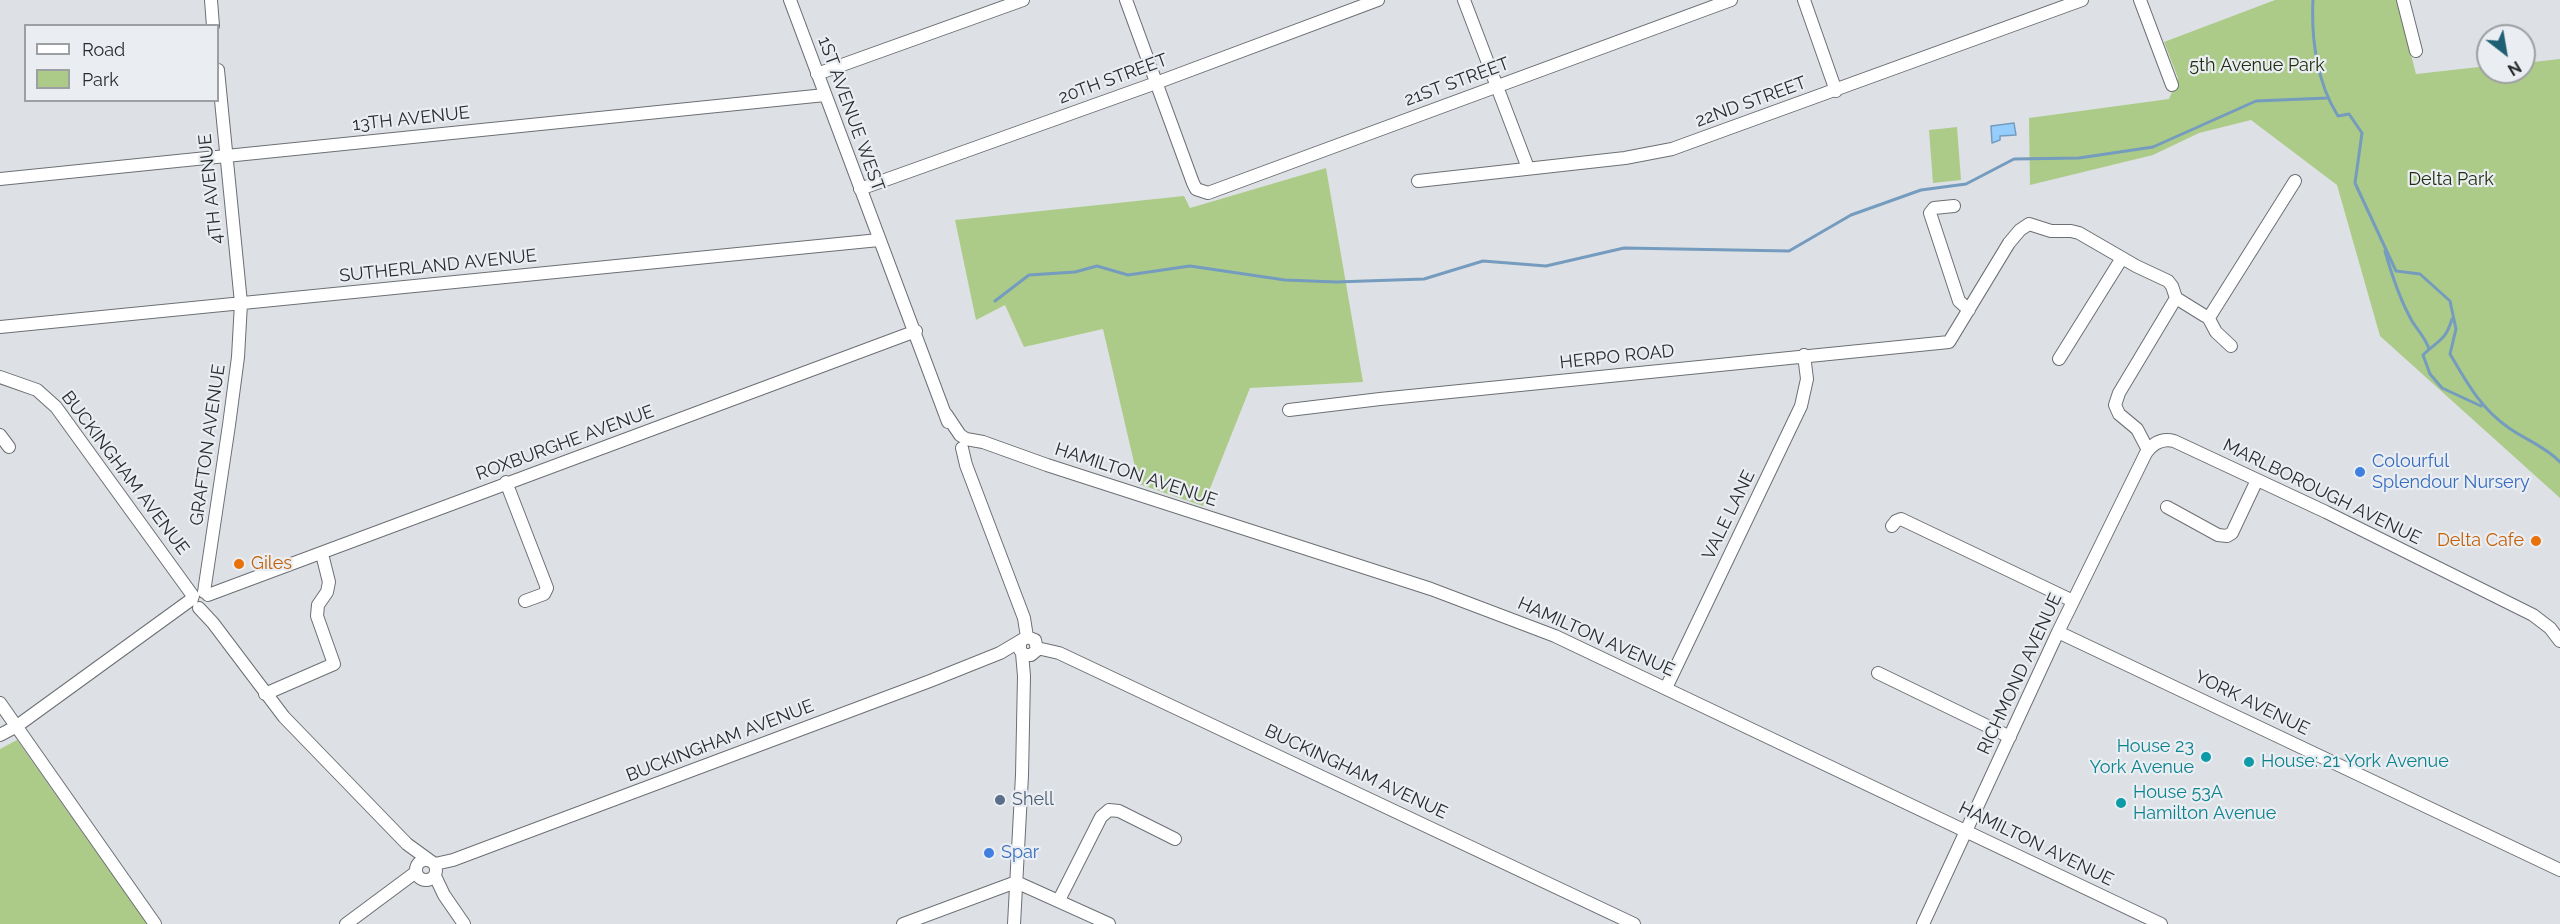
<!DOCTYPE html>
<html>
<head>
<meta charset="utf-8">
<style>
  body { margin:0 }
  #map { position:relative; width:2560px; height:924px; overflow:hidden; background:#dde1e5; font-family:Raleway,sans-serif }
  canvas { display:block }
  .legend { position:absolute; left:24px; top:24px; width:195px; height:78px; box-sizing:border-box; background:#eaeef2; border:2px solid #9da0a3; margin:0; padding:8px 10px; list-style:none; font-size:18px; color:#292b2c }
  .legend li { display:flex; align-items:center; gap:12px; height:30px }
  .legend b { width:30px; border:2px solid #9da0a3 }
  .north { position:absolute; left:2476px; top:24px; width:60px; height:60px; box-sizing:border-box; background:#eaeef2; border:2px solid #9da0a3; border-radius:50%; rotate:149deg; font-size:16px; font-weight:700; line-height:24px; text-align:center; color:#292b2c }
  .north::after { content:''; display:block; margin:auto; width:21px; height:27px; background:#1f5f74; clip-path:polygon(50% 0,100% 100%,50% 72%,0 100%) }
</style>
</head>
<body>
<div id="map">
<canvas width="2560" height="924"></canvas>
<ul class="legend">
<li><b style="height:8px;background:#fff"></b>Road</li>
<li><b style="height:16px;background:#accb88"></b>Park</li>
</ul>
<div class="north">N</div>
</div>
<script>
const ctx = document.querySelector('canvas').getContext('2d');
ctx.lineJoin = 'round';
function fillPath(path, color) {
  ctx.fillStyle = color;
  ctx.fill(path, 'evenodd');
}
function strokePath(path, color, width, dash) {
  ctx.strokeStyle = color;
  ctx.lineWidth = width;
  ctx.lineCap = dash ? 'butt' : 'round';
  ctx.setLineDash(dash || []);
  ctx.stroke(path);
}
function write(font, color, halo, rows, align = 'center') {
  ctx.font = font + ' Raleway,sans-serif';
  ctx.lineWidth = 4.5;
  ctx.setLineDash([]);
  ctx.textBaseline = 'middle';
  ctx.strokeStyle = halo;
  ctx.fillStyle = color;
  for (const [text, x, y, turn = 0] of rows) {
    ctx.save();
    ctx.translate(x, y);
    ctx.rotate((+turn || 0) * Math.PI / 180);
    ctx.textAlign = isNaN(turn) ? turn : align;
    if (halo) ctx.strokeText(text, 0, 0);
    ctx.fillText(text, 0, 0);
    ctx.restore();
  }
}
fillPath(new Path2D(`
  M2275,0H2397L2416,74L2488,66V72H2524V63L2560,59V498L2380,336L2337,185L2251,120L2199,133L2153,155L2030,185L2029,118L2169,99L2178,78L2164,42Z
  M1957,127L1961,180L1933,183L1929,130Z
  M1326,168L1363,382L1250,388L1203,506L1139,484L1103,329L1024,347L1005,305L976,320L955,220L1184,196L1190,208Z
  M17,740L147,924H0V749Z`), '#accb88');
const water = new Path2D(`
  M2014,123L2016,135L2000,136V140L1992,143L1991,126Z`);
fillPath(water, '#95cdfd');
strokePath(water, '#759cbe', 1.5);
strokePath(new Path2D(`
  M2313,0C2311,39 2317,83 2338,116L2349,114L2362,133L2355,183L2396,271L2420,274L2450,301L2456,329L2450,354C2467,383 2481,409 2509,428C2526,440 2546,447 2560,462
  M2385,251C2392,276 2399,298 2412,321C2418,331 2425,337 2429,349
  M995,301L1029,275L1075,272L1097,266L1128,275L1190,266L1285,280L1336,282L1424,279L1483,261L1546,266L1624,248L1789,251L1851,215L1921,190L1966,184L2014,159L2079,158L2153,147L2256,101L2327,98
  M2452,319C2445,342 2439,339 2423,355L2430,374L2442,388L2481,406`), '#759cbe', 3);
const minor = new Path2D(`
  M211,0L213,26
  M790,0L948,422
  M1126,0L1193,183L1196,189L1208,193L1731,0
  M1464,0L1528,168
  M1804,0L1836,91
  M2140,0L2172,85
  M2403,0L2416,51
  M817,74L1023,0
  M0,179L825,95
  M1418,181L1625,158L1672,149L2082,0
  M860,189L1156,83L1378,0
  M1954,206L1934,208L1930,213L1959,301L1969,310
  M2208,317L2216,332L2231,346
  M0,327L879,240
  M2059,359L2122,258
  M0,377L37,390L56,407L193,596
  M1289,410L1380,399L1949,342L2009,243L2020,230L2029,224L2051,231H2071L2079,233L2136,266L2168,281L2172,286L2176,298L2205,316H2210L2295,181
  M946,414L960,435L966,439L983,442L1047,465L1431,589L1555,636L2161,924
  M0,435L9,447
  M962,448L966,465L1024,618L1027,637
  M2148,450L2137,429L2119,414L2115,405L2119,393L2176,298
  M506,482L547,588L544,594L525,601
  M2167,507L2218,535L2227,536L2232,533L2257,480
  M1892,526L1896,521L1901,519L2073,601
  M204,592L229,425L238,357L241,303L218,70
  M208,595L916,331
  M199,608L213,623L284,717L407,844L429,860
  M2058,632L2560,870
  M1037,648L1059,653L1634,924
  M1878,673L2010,737
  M1666,688L1801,406L1807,379L1804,355
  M265,694L334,664L317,616L318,605L327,592L329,582L322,554
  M0,703L155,924
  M0,735L17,726L192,599
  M416 870a10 10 0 1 1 20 0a10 10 0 1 1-20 0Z
  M435,864L453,860L930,681L1000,653L1027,637L1035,640L1037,650L1031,655H1024L1020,650V641
  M435,876L444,895L464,924
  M1059,900L1101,817L1109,810L1119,811L1175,839
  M346,924L416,872
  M903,924L1016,882L1109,924
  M1014,924L1022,775L1024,676L1022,653
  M1923,924L2058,632L2146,453C2153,443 2162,438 2174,441L2326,512L2533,615L2550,628L2560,641`);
strokePath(minor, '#6c6f73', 14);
strokePath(minor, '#fff', 12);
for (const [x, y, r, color] of [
  [2360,472,6,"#3f7fe0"],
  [2536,541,6,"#e8710a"],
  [239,564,6,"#e8710a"],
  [2206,757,6,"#0f9aa8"],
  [2249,762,6,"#0f9aa8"],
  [1000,800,6,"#5c6f8a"],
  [2121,803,6,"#0f9aa8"],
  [989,853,6,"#3f7fe0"]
]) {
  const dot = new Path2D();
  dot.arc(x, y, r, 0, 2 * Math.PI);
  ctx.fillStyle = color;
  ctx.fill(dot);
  strokePath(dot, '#eaeef2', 2);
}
write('18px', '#212e0d', '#eaeef2', [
  ["5th Avenue Park",2257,66],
  ["Delta Park",2451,180]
]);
write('18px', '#292b2c', '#eaeef2', [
  ["20TH STREET",1113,79,-20],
  ["21ST STREET",1457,82,-20],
  ["22ND STREET",1751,102,-20],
  ["1ST AVENUE WEST",851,114,70],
  ["13TH AVENUE",411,119,-6],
  ["4TH AVENUE",211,189,-96],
  ["SUTHERLAND AVENUE",438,266,-6],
  ["HERPO ROAD",1617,357,-6],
  ["ROXBURGHE AVENUE",565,443,-20],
  ["GRAFTON AVENUE",208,445,-82],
  ["BUCKINGHAM AVENUE",125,473,53],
  ["HAMILTON AVENUE",1136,475,18],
  ["MARLBOROUGH AVENUE",2322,492,26],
  ["VALE LANE",1729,515,-64],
  ["HAMILTON AVENUE",1596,637,24],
  ["RICHMOND AVENUE",2020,674,-65],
  ["YORK AVENUE",2252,703,26],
  ["BUCKINGHAM AVENUE",720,741,-21],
  ["BUCKINGHAM AVENUE",1356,772,25],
  ["HAMILTON AVENUE",2036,844,26]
]);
write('18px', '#366cbe', '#eaeef2', [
  ["Colourful",2372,462],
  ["Splendour Nursery",2372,483],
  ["Spar",1001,853]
], 'left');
write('18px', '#c56008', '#eaeef2', [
  ["Delta Cafe",2524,541],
  ["Giles",251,564,"left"]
], 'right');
write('18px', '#0d838f', '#eaeef2', [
  ["House 23",2194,747,"right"],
  ["York Avenue",2194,768,"right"],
  ["House: 21 York Avenue",2261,762],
  ["House 53A",2133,793],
  ["Hamilton Avenue",2133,814]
], 'left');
write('18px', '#4e5e75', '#eaeef2', [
  ["Shell",1012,800]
], 'left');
</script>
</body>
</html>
